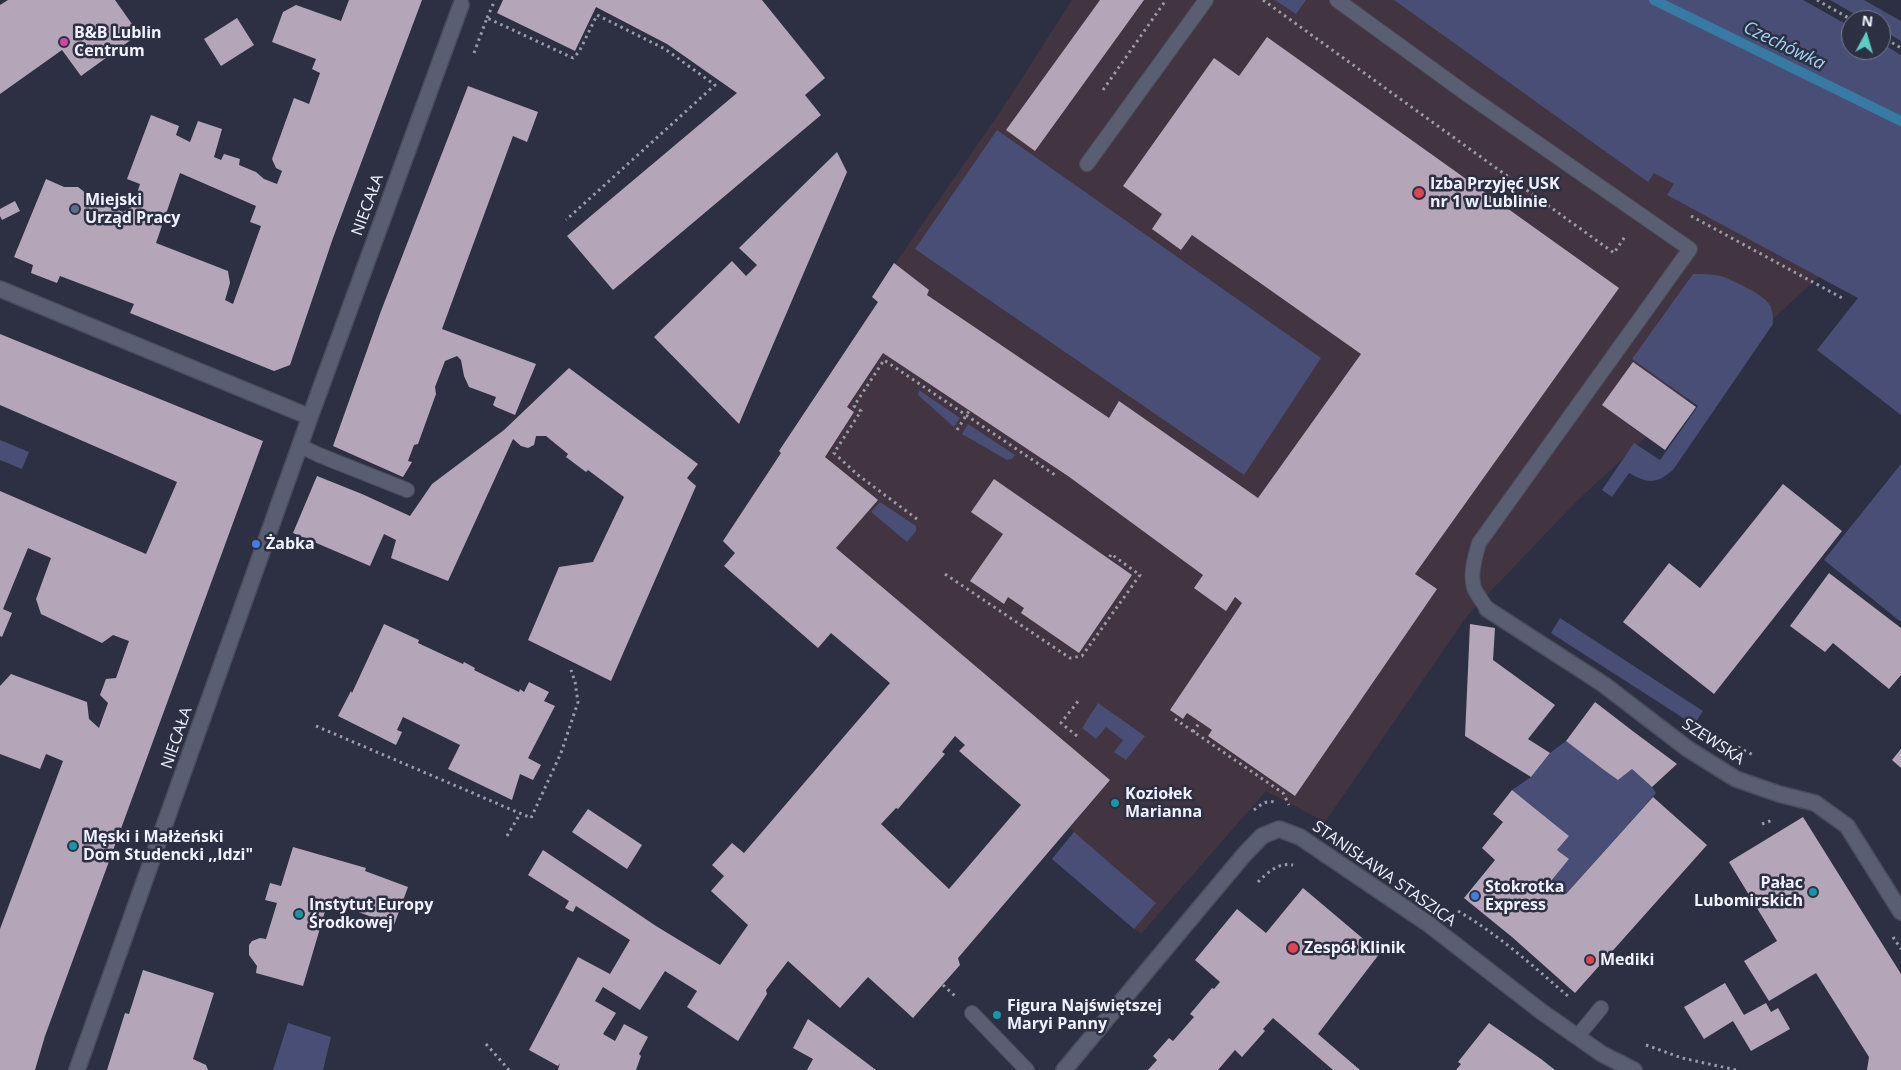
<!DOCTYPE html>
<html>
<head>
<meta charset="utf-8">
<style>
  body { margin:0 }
  #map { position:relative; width:1901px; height:1070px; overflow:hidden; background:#2d3042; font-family:"Open Sans",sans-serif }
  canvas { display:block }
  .north { position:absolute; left:1841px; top:10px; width:50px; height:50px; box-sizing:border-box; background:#2d3042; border:1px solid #7b7e8e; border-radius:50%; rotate:6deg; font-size:14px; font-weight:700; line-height:20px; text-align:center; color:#f0f3ff }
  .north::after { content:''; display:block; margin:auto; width:18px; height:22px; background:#56cec2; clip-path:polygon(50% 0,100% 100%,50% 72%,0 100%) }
</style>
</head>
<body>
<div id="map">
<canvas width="1901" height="1070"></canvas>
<div class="north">N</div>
</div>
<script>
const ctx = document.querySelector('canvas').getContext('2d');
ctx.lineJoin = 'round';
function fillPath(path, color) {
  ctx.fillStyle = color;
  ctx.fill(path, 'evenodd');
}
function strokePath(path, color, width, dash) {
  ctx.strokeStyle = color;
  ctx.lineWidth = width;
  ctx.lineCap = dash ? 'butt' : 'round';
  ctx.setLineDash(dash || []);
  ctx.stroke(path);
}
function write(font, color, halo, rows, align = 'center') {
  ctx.font = font + ' "Open Sans",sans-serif';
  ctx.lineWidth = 5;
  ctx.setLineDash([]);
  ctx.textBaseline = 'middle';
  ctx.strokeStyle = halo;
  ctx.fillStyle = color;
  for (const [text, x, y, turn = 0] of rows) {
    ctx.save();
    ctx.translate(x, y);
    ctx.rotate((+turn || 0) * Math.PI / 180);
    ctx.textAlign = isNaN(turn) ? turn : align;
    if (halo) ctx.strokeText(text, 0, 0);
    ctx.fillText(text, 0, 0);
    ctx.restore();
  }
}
fillPath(new Path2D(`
  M1072,0H1452L1853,245L1576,502L1467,616L1325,822L1266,791L1141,934L1052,859L1074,833L1070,828L1110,780L836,548L813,476L779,451L878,302L872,297L1002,109Z`), '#423441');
fillPath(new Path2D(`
  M1275,0H1306L1296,14Z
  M1394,0H1803L1851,27V50H1881V43L1901,55V415L1817,350L1858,298L1667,195L1674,184L1654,173L1648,182Z
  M1830,0H1864L1901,21V41L1881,29V20H1865Z
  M997,130L1321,358L1244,475L915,249Z
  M1693,274C1702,274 1712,274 1721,276C1732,280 1763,294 1769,304C1773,310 1773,317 1773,324L1673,470C1656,484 1649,484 1629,473L1612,497L1602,490L1634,443L1660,460L1698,406L1632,359Z
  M919,390L960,418L954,427L918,395Z
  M968,424L1015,455L1012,459L1007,460L962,434Z
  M0,440L29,452L22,469L0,460Z
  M1901,464V622L1824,560Z
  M880,502L916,526V531L907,542L871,512Z
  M1560,618L1703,711L1694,725L1551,633Z
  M1098,703L1145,736L1126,760L1114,752L1123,740L1106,727L1096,739L1082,728Z
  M1566,741L1618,780L1632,769L1652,787L1656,793L1566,894L1551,881L1569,859L1557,850L1569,836L1512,790L1531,777L1550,753Z
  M1074,832L1156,903L1134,929L1052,859Z
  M288,1023L331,1037L323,1070H273Z`), '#484e76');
strokePath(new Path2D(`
  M1654,0L1901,121`), '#367ba4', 10);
fillPath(new Path2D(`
  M8,0H115L139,34L81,76L62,50L0,94V5Z
  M349,0H422L333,238L290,365L274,371L130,313L134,304L60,276L57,283L31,273L33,265L14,257L46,179L64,187H78L95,200L123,212L133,206L140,184L127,179L151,115L179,126L176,135L190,142L198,121L222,129L214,157L221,160L224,154L240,159L239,165L256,172L264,179L277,184L282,171L276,168L272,159L294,98L309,104L320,73L312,69L316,59L272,42L283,12L296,5L341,21ZM180,173L256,206L250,222L261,226L233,304L225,300L230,283L228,271L156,243Z
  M503,0H762L825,78L805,95L821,115L613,290L567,236L737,93L667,44L596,7L575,51L497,13Z
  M1100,0H1144L1035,151L1006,130Z
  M237,18L254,45L221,66L204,39Z
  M1267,37L1619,288L1415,574L1437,589L1295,796L1208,736L1212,730L1187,713L1183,719L1170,710L1242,603L1235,597L1226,611L1194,588L1203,575L1068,476L883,353L847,407L854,412L825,457L878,500L836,548L1110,780L958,958L960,965L913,1018L868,977L840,1008L788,961L766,990L767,994L738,1041L687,1007L697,991L665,971L640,1010L603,987L595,1001L616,1013L603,1034L615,1041L624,1024L648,1037L639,1054L641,1056L636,1070H558L560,1063L558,1066L529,1050L578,957L610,974L630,940L576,906L573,912L565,908L569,901L528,875L543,850L656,926L720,965L748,925L711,891L724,876L712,865L732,843L744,853L890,683L831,633L818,648L724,566L735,553L723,541L781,453L779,451L878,302L872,297L894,263L929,290L927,295L1109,418L1119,401L1258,498L1361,354L1192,235L1181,250L1152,229L1162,214L1123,186L1214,58L1239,76ZM955,736L965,745L959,751L1021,805L949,889L881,824L896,808L898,809L945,754L942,752Z
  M468,86L538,112L527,142L513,136L442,329L536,364L515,415L496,407L493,405L496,397L469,387L464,376L461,360L457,356L445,361L435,387L436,394L418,444L414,445L408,461L412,462L403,477L333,446L381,311Z
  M837,152L847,172L739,424L654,337L732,261L746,276L757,265L739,248Z
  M15,201L20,211L2,220L0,216V209Z
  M0,334L263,441L45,1036L35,1070H0V929L63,761L46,754L40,769L0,754V686L11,674L87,702L89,719L99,728L108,703L100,695L106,679L116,678L129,641L113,635L102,643L41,614L36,599L51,558L28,548L3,609L12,613L2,637L0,636V491L146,554L177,482L0,405Z
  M1633,362L1696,407L1665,450L1602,405Z
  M569,368L698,464L687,478L696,486L611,681L528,640L559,567L593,562L624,497L588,470L586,472L566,457L568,454L546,436H536L534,445L528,448L521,446L513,439L448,581L391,558L396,540L384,534L370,566L293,533L317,476L362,494L410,516L432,484L504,430Z
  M994,479L1132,575L1079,653L1021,613L1024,608L1008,597L1004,604L970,581L1003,534L971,512Z
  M1783,484L1842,531L1714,694L1623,622L1669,563L1700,588Z
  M1829,573L1901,628V675L1889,689L1833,643L1825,652L1790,626Z
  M384,624L419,640L418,643L463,664L464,662L475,668L474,670L519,692L520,689L524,692L529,682L549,692L544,701L555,706L528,758L541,765L533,780L520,774L512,800L448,769L460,745L403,717L397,730L402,732L396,745L338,716L351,691L352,693Z
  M1470,624L1495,628L1493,660L1555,705L1528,739L1550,753L1531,777L1465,736Z
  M1595,702L1634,732L1677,764L1652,787L1632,769L1618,780L1604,770L1566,741Z
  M1901,749V768L1892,760Z
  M1512,790L1569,836L1557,850L1569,859L1551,881L1566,894L1653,797L1707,845L1575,993L1512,937L1464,898L1495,860L1482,848L1503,822L1493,814Z
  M588,809L642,845L627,869L572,832Z
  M1803,817L1901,974V1070H1867L1869,1057L1816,973L1769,1001L1744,961L1777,941L1729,862Z
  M293,847L366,868L365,871L408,887L394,925L328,901L303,986L256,973L257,966L249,955V945L252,941L260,938L266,939L277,903L265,900L270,883L281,886Z
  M1303,888L1380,953L1318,1034L1360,1070H1333L1273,1018L1263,1029L1265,1031L1242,1057L1235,1050L1218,1070H1148L1157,1060L1153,1056L1169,1038L1173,1041L1194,1017L1190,1014L1212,988L1214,989L1220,982L1195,960L1237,909L1266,933Z
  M143,970L214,993L193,1059L206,1065L208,1070H107L125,1013L129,1014Z
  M1725,983L1744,1015L1766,1003L1771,1012L1778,1008L1790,1029L1751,1051L1733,1021L1704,1039L1684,1007Z
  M808,1019L827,1033L876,1070H807L813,1059L793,1048Z
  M1489,1023L1541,1059L1555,1070H1456L1461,1064L1458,1062Z`), '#b5a5b9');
const lane = new Path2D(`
  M1337,0L1468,95L1690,249L1479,543C1475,557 1470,573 1474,588C1477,595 1483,602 1487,609
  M1087,164L1206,0
  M300,446L319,455L407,490
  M972,1013L1027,1070
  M1577,1037L1601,1008`);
const street = new Path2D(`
  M0,289L310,417
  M1487,609L1603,684L1688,749L1736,779L1779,794L1815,803L1847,826L1901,912
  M77,1070L310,417L461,5
  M1064,1070L1243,856L1262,836L1279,829L1300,837L1427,923L1542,1012L1602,1054L1634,1070`);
strokePath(lane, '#4a4d5c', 16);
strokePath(street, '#4a4d5c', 18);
strokePath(new Path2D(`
  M1263,0L1614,253L1626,235
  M1817,0L1852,20
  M487,18L495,0
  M1881,36L1901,48
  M474,53L487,18L573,58L579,52L597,15L665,49L715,85L566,220
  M1103,90L1166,0
  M1691,216L1844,299
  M957,430L969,411
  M917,519L858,475L834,453L861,411L854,406L884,360L1055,475
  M945,574L1070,658L1082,656L1140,575L1111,554L1109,559
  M1175,719L1283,793L1289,805
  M316,726L531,818L561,753L578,702L575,682L571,670
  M1193,732L1200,722
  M1077,736L1061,723L1079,700
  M1738,747L1755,756
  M1254,810C1261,804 1268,799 1277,803
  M1762,824L1773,820
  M507,836L520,814
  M1258,882C1268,872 1279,862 1293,865
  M1458,911C1499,935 1533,966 1569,997
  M1893,937L1901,949
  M943,985L955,996
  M486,1044L509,1070
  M1646,1045L1682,1058L1736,1070`), '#989ba9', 3, [2.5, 4]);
strokePath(lane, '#5a5e72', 14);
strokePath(street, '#5a5e72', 15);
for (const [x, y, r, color] of [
  [64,42,5,"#d1479c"],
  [1419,193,6,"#e0444e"],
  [75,209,5,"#5c6f8a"],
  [256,544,5,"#3f7fe0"],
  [1115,803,5,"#0f9aa8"],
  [73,846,5,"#0f9aa8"],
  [1813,892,5,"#0f9aa8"],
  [1475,896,5,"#3f7fe0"],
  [299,914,5,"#0f9aa8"],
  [1293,948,6,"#e0444e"],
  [1590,960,5,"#e0444e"],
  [997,1015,5,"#0f9aa8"]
]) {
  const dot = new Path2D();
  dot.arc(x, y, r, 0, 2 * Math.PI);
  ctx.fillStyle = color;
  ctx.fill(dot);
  strokePath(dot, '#2d3042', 2);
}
write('bold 16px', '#f0f3ff', '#2d3042', [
  ["B&B Lublin",74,33],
  ["Centrum",74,51],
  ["Izba Przyjęć USK",1430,184],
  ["nr 1 w Lublinie",1430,202],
  ["Miejski",85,200],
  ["Urząd Pracy",85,218],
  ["Żabka",266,544],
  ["Koziołek",1125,794],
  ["Marianna",1125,812],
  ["Męski i Małżeński",83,837],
  ["Dom Studencki ,,Idzi\"",83,855],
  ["Pałac",1803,883,"right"],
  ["Lubomirskich",1803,901,"right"],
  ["Stokrotka",1485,887],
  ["Express",1485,905],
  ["Instytut Europy",309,905],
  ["Środkowej",309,923],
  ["Zespół Klinik",1304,948],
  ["Mediki",1600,960],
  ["Figura Najświętszej",1007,1006],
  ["Maryi Panny",1007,1024]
], 'left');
write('16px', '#f0f3ff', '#2d3042', [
  ["NIECAŁA",368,205,-70],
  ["NIECAŁA",177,738,-71],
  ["SZEWSKA",1713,742,33],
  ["STANISŁAWA STASZICA",1384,874,35]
]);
write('italic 18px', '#9ed4f8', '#2d3042', [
  ["Czechówka",1784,46,26]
]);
</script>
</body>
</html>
